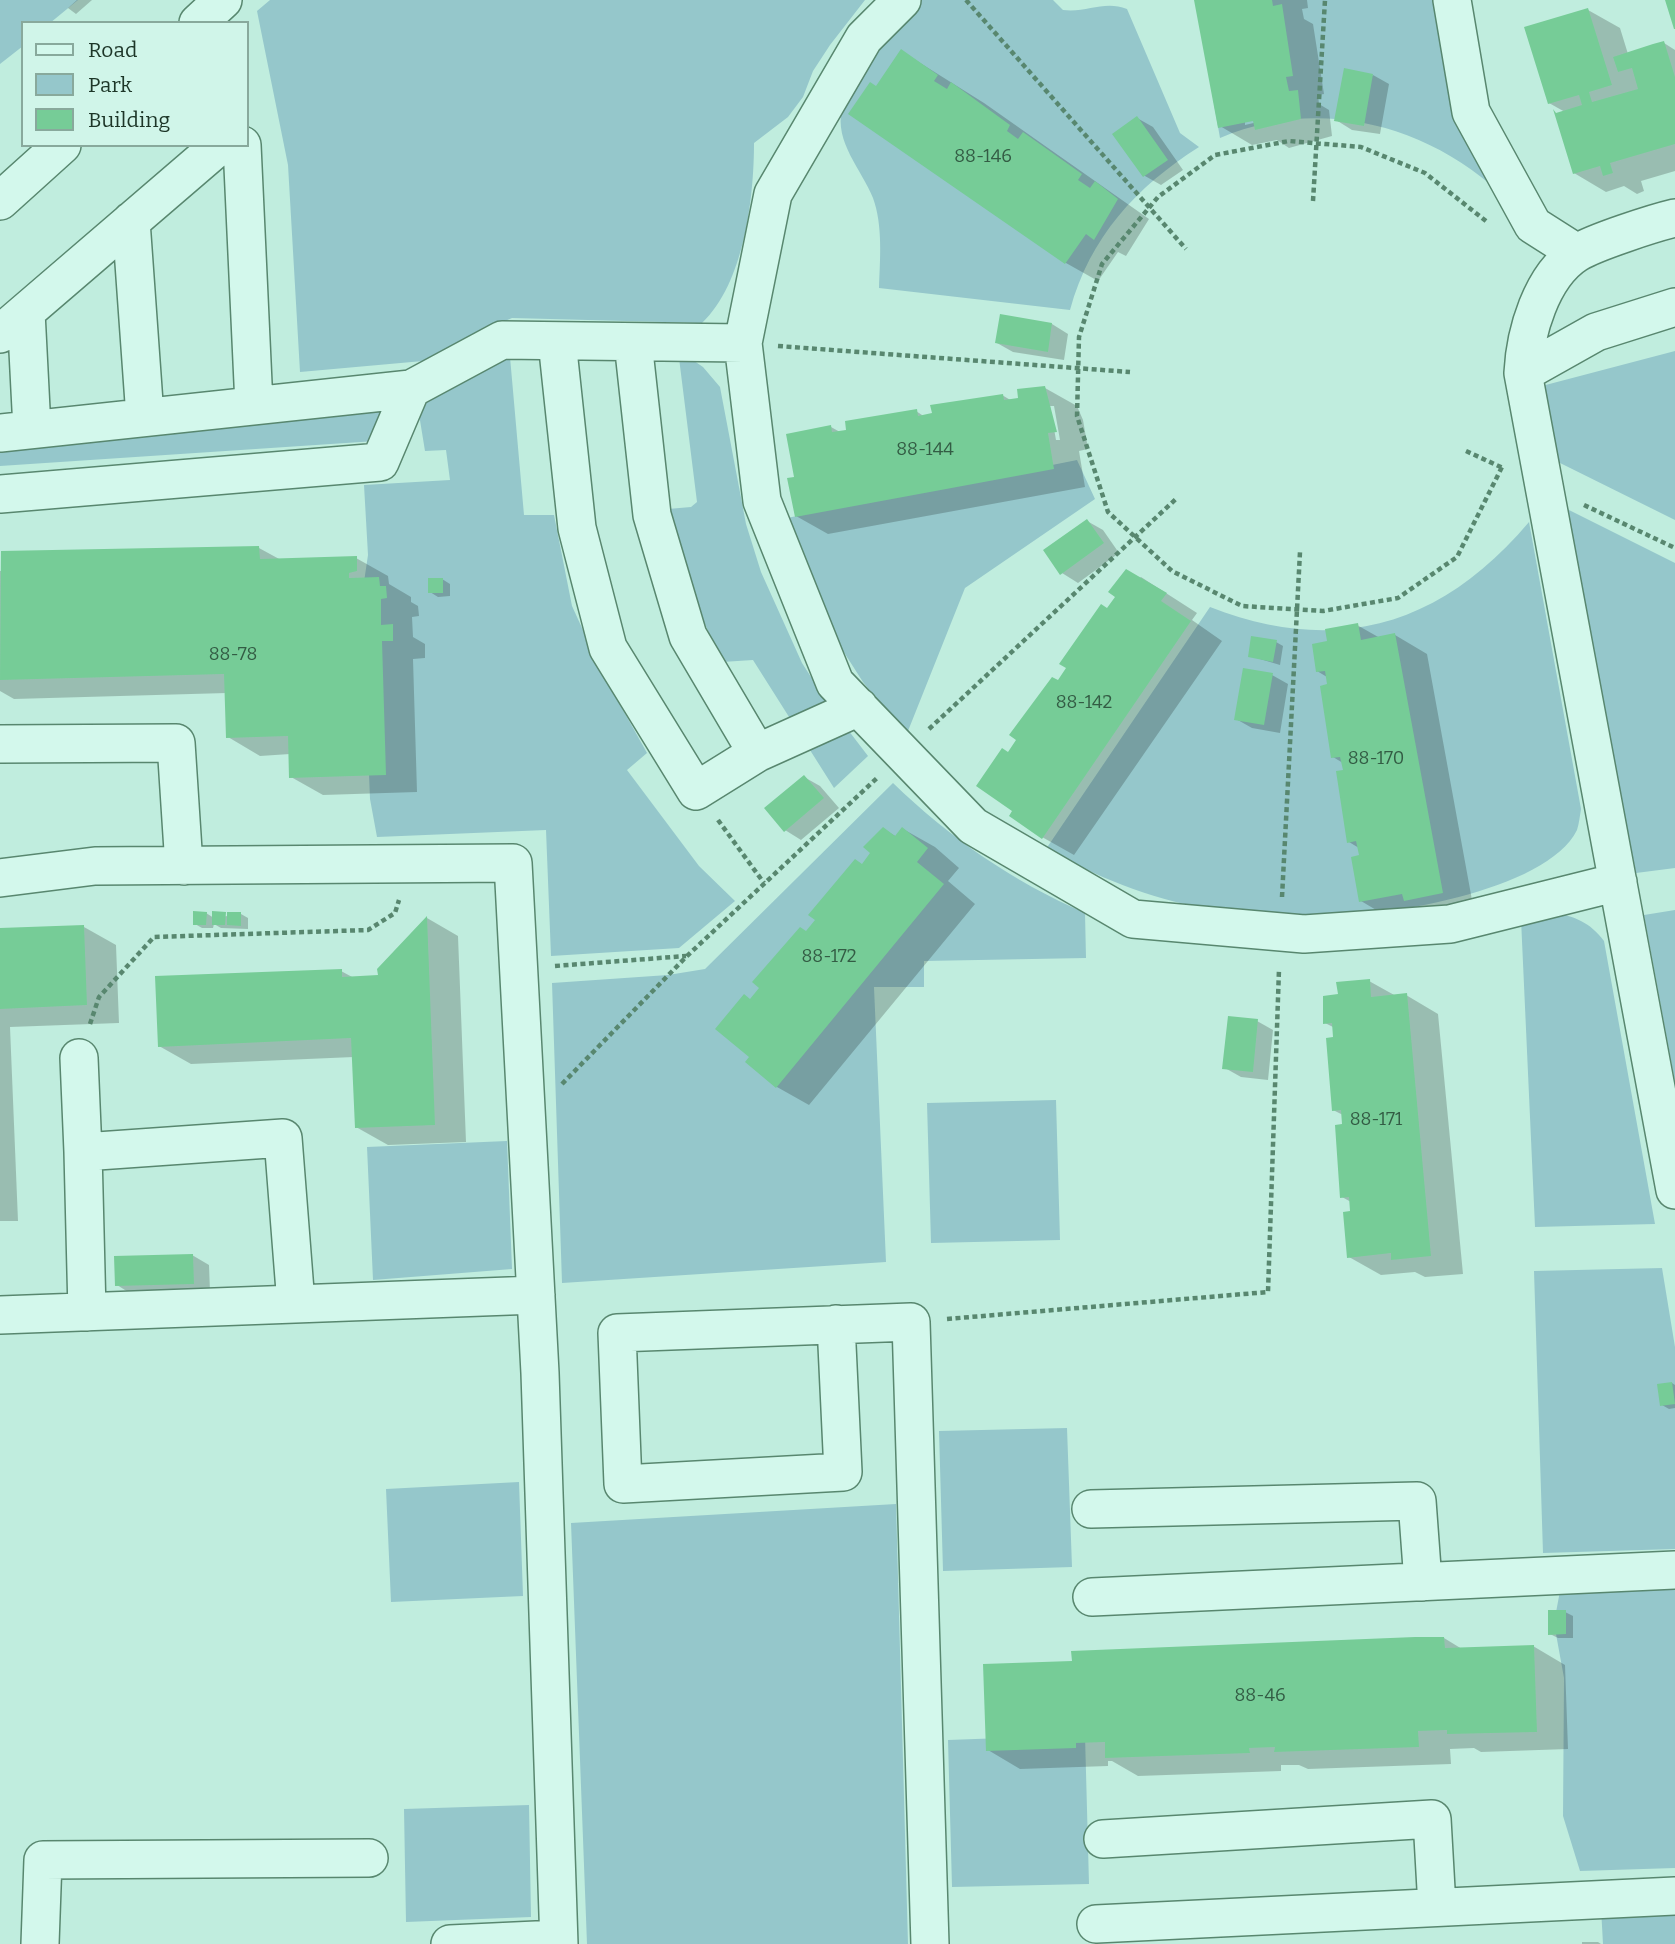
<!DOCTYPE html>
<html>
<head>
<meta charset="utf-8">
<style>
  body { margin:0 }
  #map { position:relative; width:1675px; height:1944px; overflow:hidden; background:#c0edde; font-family:Bitter,serif }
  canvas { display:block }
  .legend { position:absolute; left:21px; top:21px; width:228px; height:126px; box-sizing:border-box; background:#d0f5e9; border:2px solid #88a99c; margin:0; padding:9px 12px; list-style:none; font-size:21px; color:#1d3628 }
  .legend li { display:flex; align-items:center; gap:14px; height:35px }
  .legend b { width:35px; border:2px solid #88a99c }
</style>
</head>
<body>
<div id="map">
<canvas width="1675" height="1944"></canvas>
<ul class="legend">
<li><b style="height:9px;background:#d3f8ec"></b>Road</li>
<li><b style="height:19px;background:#95c7cb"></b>Park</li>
<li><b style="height:19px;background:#76cc97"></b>Building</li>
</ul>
</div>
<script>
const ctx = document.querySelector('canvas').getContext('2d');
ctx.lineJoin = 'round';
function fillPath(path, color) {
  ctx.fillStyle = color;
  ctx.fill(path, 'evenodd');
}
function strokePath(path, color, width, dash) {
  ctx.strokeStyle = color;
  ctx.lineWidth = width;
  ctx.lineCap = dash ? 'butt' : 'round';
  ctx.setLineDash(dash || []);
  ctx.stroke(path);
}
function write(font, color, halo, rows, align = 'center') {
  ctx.font = font + ' Bitter,serif';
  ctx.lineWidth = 7;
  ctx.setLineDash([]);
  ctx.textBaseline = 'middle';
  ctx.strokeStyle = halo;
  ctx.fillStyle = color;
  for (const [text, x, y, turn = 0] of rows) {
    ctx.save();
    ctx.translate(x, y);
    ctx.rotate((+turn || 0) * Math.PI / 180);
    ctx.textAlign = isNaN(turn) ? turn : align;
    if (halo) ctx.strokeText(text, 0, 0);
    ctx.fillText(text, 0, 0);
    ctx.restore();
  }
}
fillPath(new Path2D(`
  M0,0H78L50,23H23V46L0,64Z
  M270,0H865L830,45L813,71L803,97L788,117L754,143C754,198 744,284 702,323L512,318L467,337L423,361L300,372L288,165L257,11Z
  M920,0H1053L1063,10C1087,13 1104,0 1127,9L1180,133L1199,147C1136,187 1090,237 1070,310L879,288C880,260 883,225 873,198C862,170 834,142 842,109C849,78 898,24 920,0Z
  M1196,0H1447L1490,184C1415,121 1312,98 1220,138Z
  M678,350L703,367L720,387L746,524L761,572L802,663L829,705L868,756L834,788L753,660L722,662L700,613L668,509L691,507L697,502Z
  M1675,351V520L1554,460L1538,387Z
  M510,357L524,515H554L572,606L603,674L647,753L627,770L699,866L735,901L679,948L551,956L546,830L377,837L370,799L362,595L368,555L364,485L450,480L446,450L425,451L417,402Z
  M381,402L385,415L376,441L0,466V449Z
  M1077,460L1095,499L965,588L906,736L863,682L838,643L787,518Z
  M1563,507L1675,563V868L1636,873Z
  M1529,522L1581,809C1580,815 1579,824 1577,830C1545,895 1362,921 1295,918C1266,916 1235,913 1205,908C1150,899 1095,876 1046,849L1210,607C1338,657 1442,625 1529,522Z
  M893,783C950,838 1012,881 1085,913L1086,958L924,961V987H874L886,1262L562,1283L552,983L668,975L705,969Z
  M1675,910V1082L1644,915Z
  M1553,912C1575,917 1590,922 1604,941L1655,1224L1535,1227L1521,919Z
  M1056,1100L1060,1240L931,1243L927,1103Z
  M507,1141L512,1269L373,1280L367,1147Z
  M1662,1268L1675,1347V1549L1543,1553L1534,1271Z
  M1067,1428L1072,1567L943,1571L939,1431Z
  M519,1482L523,1596L391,1602L386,1489Z
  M896,1504L908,1944H587L571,1523Z
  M1675,1589V1868L1580,1871L1563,1816L1564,1678L1554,1623L1560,1591Z
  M1085,1735L1089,1884L952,1887L948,1740Z
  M529,1805L531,1917L406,1922L404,1809Z
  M1675,1907V1944H1603L1601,1908Z`), '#95c7cb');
fillPath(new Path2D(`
  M77,0H92L76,14L68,8Z
  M1196,0H1307L1308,8L1302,9L1304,19L1313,24L1324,94L1318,95L1319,104L1329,110L1332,136L1289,148L1277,140L1252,145L1220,126ZM1262,118V121L1245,125V121Z
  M1588,10L1620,28L1628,54L1664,43L1675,50V171L1641,181L1644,191L1637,194L1624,186L1606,192L1574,173L1565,112L1549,103Z
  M901,51L984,103L1149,219L1126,256L1118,252L1098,281L1066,263L850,114L876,88Z
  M1373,75L1389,84L1380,134L1352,130L1336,120Z
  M1137,118L1153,127L1183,170L1161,185L1145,176L1114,134Z
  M1001,316L1052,324L1068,334L1064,360L1013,352L997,343Z
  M1045,388L1077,406L1083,420L1088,449L1079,451L1085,487L828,534L796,516V478L831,427L840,432L916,411L925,417L1002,395L1012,401ZM1050,406H1054L1060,440H1056Z
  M1087,521L1103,530L1119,553L1078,583L1062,573Z
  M259,548L281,560L356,558L388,576L389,584L411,597V602L418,606L419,616L412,617L413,637L425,644V658L413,659L417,792L323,795L291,777L290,754L260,756L228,737L227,693L14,699L0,691V571Z
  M1141,577L1197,613L1192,620L1222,641L1074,855L1042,837L1015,810L1009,754L1108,610Z
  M442,579L450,584V596L438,597L430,592Z
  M1357,625L1380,638L1395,635L1427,654L1474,911L1393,920L1361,901L1359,848L1349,842L1345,771L1343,763L1333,757L1327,677L1317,671L1329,643Z
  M1276,642L1283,646L1280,665L1250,656Z
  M1272,675L1288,684L1280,733L1252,728L1236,719Z
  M804,777L820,786L839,808L801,840L785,830Z
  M883,829L897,837L903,829L935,847L959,868L948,881L975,904L809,1105L777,1087L751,1057V1000L873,853Z
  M206,913L214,918L241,914L248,918V929L221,928L214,924L213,928H202L195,924Z
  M427,918L458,936L466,1142L388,1145L356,1127L354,1057L191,1064L159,1046L341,971L354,978L380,977L379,970Z
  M84,927L116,945L119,1023L10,1027L18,1221H0V930Z
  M1369,981L1396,996L1406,995L1438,1014L1463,1274L1425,1277L1415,1272L1381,1275L1349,1257L1352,1213L1351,1202L1342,1197L1343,1115L1333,1110L1335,1028L1325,1023L1340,996Z
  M1257,1021L1273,1030L1268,1080L1241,1077L1225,1068Z
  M192,1255L209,1265L210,1292L133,1295L117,1285Z
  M1672,1383L1675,1385V1408L1669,1409L1662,1405Z
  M1565,1612L1573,1616V1638H1558L1550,1634Z
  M1444,1638L1462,1649L1533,1646L1565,1665L1568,1749L1481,1752L1474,1748L1450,1749L1451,1764L1308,1769L1299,1765H1281V1771L1138,1776L1112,1761H1108V1766L1020,1769L988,1750L1073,1662Z
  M1582,1942H1598L1601,1944H1582Z`), '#0003');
fillPath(new Path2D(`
  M1194,0H1272L1273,6L1282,4L1293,76L1286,77L1289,91L1298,90L1301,119L1255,130L1253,121L1218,128Z
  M1665,0H1675V29H1674Z
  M1588,8L1612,85L1589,92L1592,102L1638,89L1632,68L1618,72L1613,57L1653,44L1664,41L1675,77V144L1610,163L1613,173L1603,176L1600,166L1573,174L1553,109L1556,113L1582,105L1579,95L1548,104L1524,27Z
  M901,49L938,75L934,81L947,89L951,82L1010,125L1007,131L1018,139L1023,132L1082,174L1078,180L1090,188L1095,181L1118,199L1094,240L1086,234L1065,264L848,114L870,82L876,86Z
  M1344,68L1373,74L1364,126L1334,121Z
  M1137,116L1168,160L1143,177L1112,134Z
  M1000,314L1052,323L1048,352L995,343Z
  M1045,386L1057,432L1048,433L1054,469L795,517L787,478L794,477L786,434L831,425L832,432L846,430L845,421L917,409L918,416L932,413L930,405L1003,394L1004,400L1018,398L1017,389Z
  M1087,519L1104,543L1060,575L1043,550Z
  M259,546L260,559L357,556V571L349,573V578L379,577L380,586H386L387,598L381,599V625L393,624V641H382L386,775L289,778L288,736L226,738L224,674L0,680L1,551Z
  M1126,569L1167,593L1161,601L1191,621L1042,839L1009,816L1012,811L976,786L1002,748L1008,752L1016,740L1009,735L1052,677L1058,680L1066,668L1059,664L1101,604L1107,608L1115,597L1108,592Z
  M428,578H443V593H428Z
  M1358,623L1361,640L1395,633L1443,893L1404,901L1402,894L1359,902L1351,857L1359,855L1356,841L1347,843L1336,771L1343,770L1340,757L1331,758L1320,686L1327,684L1325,671L1316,672L1312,644L1327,641L1325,629Z
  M1251,636L1277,640L1273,662L1248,657Z
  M1243,668L1273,673L1264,725L1234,720Z
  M804,775L824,798L784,832L764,808Z
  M883,827L895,836L902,827L928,848L917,862L944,884L776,1088L745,1062L749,1057L715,1029L744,994L750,999L759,988L752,982L800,927L806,931L815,920L808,915L855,859L862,864L870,853L863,847Z
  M193,911L207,912L206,925H193Z
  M212,911L226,912L225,925H212Z
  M227,912H241V926L227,925Z
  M427,916L435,1125L355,1128L351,1038L158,1047L155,976L342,969V977L378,975L377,969Z
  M84,925L87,1005L0,1009V928Z
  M1370,979L1371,997L1407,993L1431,1256L1391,1260V1253L1347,1258L1343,1212L1350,1211L1349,1197L1340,1198L1335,1125L1342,1124L1341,1110L1332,1111L1326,1038L1333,1037L1332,1023L1323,1024V996L1338,994L1336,982Z
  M1228,1016L1258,1019L1253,1072L1222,1069Z
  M193,1254L194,1284L115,1286L114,1256Z
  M1672,1382L1675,1404L1660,1406L1657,1384Z
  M1548,1610H1566V1634L1548,1635Z
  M1415,1637H1444L1445,1648L1534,1645L1537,1732L1447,1734V1730L1418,1731L1419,1747L1274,1752L1275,1747L1249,1748L1250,1753L1105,1758V1742L1076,1743V1748L986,1751L983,1664L1072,1661L1071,1651Z`), '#76cc97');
const minor = new Path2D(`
  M902,0L864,38L773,194L743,343L762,501L835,683L973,826L1133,919L1304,934L1450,924L1618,882
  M1452,0L1471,112L1533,225L1577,253
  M198,23L223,0
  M242,145L254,405
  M0,201L62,145
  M1675,218C1654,223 1595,242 1577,253C1541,276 1525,333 1523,373L1596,332L1675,307
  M131,221L145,417
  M26,312L32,429
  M0,334L220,145
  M557,341L577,528L608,648L696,791L757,753
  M633,342L652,515L688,636L757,753L859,707
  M1523,373L1675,1190
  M0,433L411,389L502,340L743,343
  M0,494L380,462L411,389
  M0,744L176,743L184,866
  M0,878L95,866L513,863L540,1373L559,1944
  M79,1058L83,1152
  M87,1312L83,1152L283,1138L296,1304
  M0,1315L536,1295
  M836,1324L843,1472L623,1484L617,1333L911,1322L930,1944
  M1091,1509L1417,1501L1423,1582
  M1092,1597L1675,1570
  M1103,1839L1432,1819L1437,1907
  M1096,1924L1675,1896
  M40,1944L43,1860L369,1858
  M450,1944L558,1939`);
strokePath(minor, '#58876f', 40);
strokePath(new Path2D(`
  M966,0L1186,249
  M1313,201L1325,0
  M1486,221L1425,173L1361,147L1289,141L1215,155L1158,197L1102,264L1079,337L1077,416L1108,512L1172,571L1242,606L1323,611L1398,598L1457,557L1502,467
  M778,346L1130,372
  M1466,451L1503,468
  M1584,505L1675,548
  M929,729L1177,498
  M718,820L764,883
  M1282,897L1300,552
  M555,966L686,956
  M90,1024L99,997L154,937L368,930L395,913L399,900
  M562,1084L687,956L877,778
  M947,1319L1268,1292L1279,969`), '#58876f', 4.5, [5, 3.5]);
strokePath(minor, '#d3f8ec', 37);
write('18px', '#335c44', null, [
  ["88-146",983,157],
  ["88-144",925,450],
  ["88-78",233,655],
  ["88-142",1084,703],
  ["88-170",1376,759],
  ["88-172",829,957],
  ["88-171",1376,1120],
  ["88-46",1260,1696]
]);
</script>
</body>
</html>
